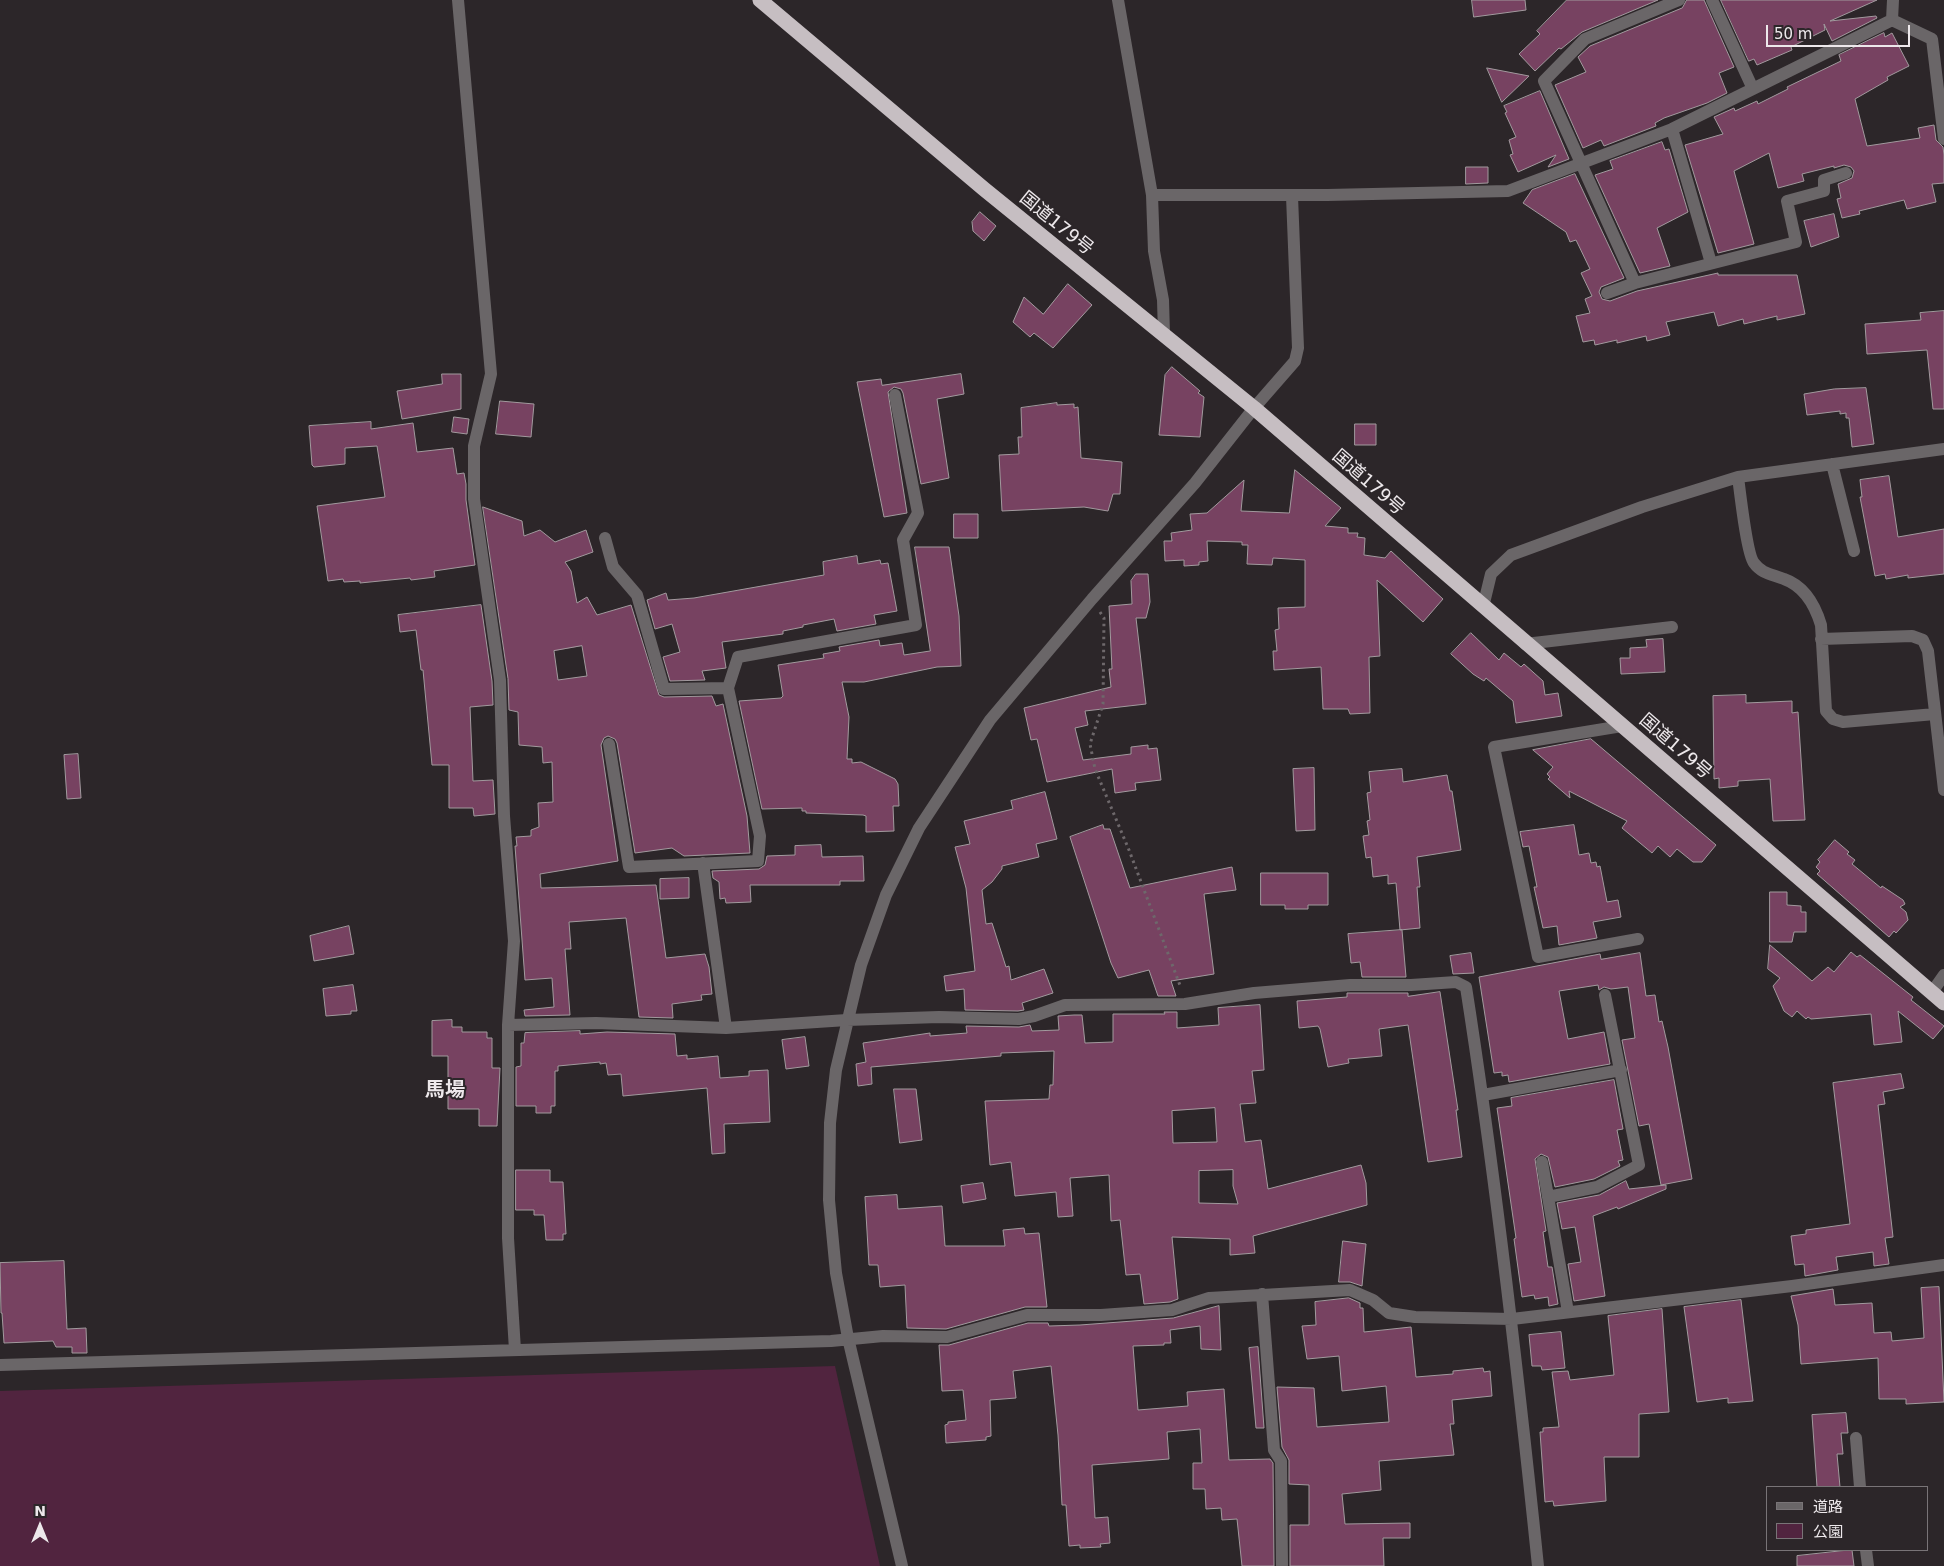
<!DOCTYPE html>
<html>
<head>
<meta charset="utf-8">
<style>
  body { margin:0 }
  #map { position:relative; width:1944px; height:1566px; overflow:hidden; background:#2c2629; font-family:"DejaVu Sans","Noto Sans JP",sans-serif }
  canvas { display:block }
  .legend { position:absolute; left:1766px; top:1486px; width:162px; height:65px; box-sizing:border-box; background:#2c2629; border:1px solid #797477; margin:0; padding:6px 9px; list-style:none; font-size:15px; color:#ede8eb }
  .legend li { display:flex; align-items:center; gap:10px; height:25px }
  .legend b { width:25px; border:1px solid #797477 }
  .north { position:absolute; left:15px; top:1501px; width:50px; height:50px; -webkit-text-stroke:4px #2c2629; paint-order:stroke; rotate:0deg; font-size:14px; font-weight:700; line-height:20px; text-align:center; color:#ede8eb }
  .north::after { content:''; display:block; margin:auto; width:18px; height:22px; background:#ede8eb; clip-path:polygon(50% 0,100% 100%,50% 72%,0 100%) }
  .scale { position:absolute; left:1766px; top:25px; width:144px; height:22px; box-sizing:border-box; border:2px solid #ede8eb; border-top:0; padding-left:6px; font-size:15px; line-height:18px; white-space:nowrap; color:#ede8eb; -webkit-text-stroke:4px #2c2629; paint-order:stroke }
</style>
</head>
<body>
<div id="map">
<canvas width="1944" height="1566"></canvas>
<ul class="legend">
<li><b style="height:6px;background:#6a6668"></b>道路</li>
<li><b style="height:14px;background:#51243f"></b>公園</li>
</ul>
<div class="north">N</div>
<div class="scale">50 m</div>
</div>
<script>
const ctx = document.querySelector('canvas').getContext('2d');
ctx.lineJoin = 'round';
function fillPath(path, color) {
  ctx.fillStyle = color;
  ctx.fill(path, 'evenodd');
}
function strokePath(path, color, width, dash) {
  ctx.strokeStyle = color;
  ctx.lineWidth = width;
  ctx.lineCap = dash ? 'butt' : 'round';
  ctx.setLineDash(dash || []);
  ctx.stroke(path);
}
function write(font, color, halo, rows, align = 'center') {
  ctx.font = font + ' "DejaVu Sans","Noto Sans JP",sans-serif';
  ctx.lineWidth = 4;
  ctx.setLineDash([]);
  ctx.textBaseline = 'middle';
  ctx.strokeStyle = halo;
  ctx.fillStyle = color;
  for (const [text, x, y, turn = 0] of rows) {
    ctx.save();
    ctx.translate(x, y);
    ctx.rotate((+turn || 0) * Math.PI / 180);
    ctx.textAlign = isNaN(turn) ? turn : align;
    if (halo) ctx.strokeText(text, 0, 0);
    ctx.fillText(text, 0, 0);
    ctx.restore();
  }
}
fillPath(new Path2D(`
  M835,1366L880,1566H0V1391Z`), '#51243f');
const building = new Path2D(`
  M1472,0H1525L1526,10L1474,17Z
  M1567,0H1658L1582,32L1561,49L1559,48L1535,71L1519,54L1540,34L1537,31Z
  M1687,0H1704L1734,67L1719,73L1727,93L1707,103L1664,118L1655,123L1656,126L1604,146L1601,140L1583,148L1555,85L1586,72L1578,57L1590,46L1682,8Z
  M1721,0H1877L1830,21L1876,16L1877,18L1832,41L1824,24L1825,30L1791,47L1792,50L1757,65L1754,59L1749,61Z
  M1884,33L1885,37L1892,33L1909,66L1887,77L1888,80L1855,99L1867,146L1920,138L1918,128L1934,125L1936,140L1943,147L1944,155V183L1932,184L1936,202L1907,209L1904,200L1859,211L1860,214L1842,218L1837,199L1841,198L1838,184L1852,178L1854,171L1851,167L1844,165L1834,168V166L1802,174L1804,181L1778,188L1769,153L1734,171L1754,244L1718,253L1685,145L1723,134L1714,117L1734,108L1735,111L1757,101L1758,104L1788,89L1787,87L1841,61L1839,55Z
  M1487,68L1529,76L1502,102Z
  M1540,91L1569,159L1548,167L1556,155L1518,172L1510,155L1513,154L1509,140L1516,137L1505,113L1507,112L1504,106Z
  M1662,142L1665,150L1669,149L1688,212L1657,228L1670,266L1640,273L1595,175L1613,169L1610,161Z
  M1466,167H1488V183L1466,184Z
  M1575,174L1624,278L1601,287L1599,292L1602,299L1610,301L1637,291L1718,273V275H1797L1805,314L1777,320V316L1744,324L1743,319L1718,326L1714,312L1666,322L1670,335L1647,341L1646,336L1617,343V340L1595,345L1594,340L1583,342L1576,316L1590,313L1585,299L1592,296L1581,273L1590,269L1576,240L1570,242L1566,232L1523,203L1532,190Z
  M980,212L996,226L984,241L973,231L972,222Z
  M1834,214L1839,237L1811,247L1804,221Z
  M1068,284L1092,305L1053,348L1034,333L1030,337L1013,322L1024,297L1043,314Z
  M1944,311V409H1933L1927,350L1867,354L1865,324L1921,320L1920,313Z
  M1172,367L1200,391L1198,393L1204,397L1200,437L1159,435L1165,375Z
  M442,374H461V409L402,419L397,391L442,384Z
  M961,374L964,394L937,399L949,478L921,484L903,393L901,389L894,387L888,392L907,513L884,517L857,382L881,379L882,385Z
  M1866,388L1874,444L1852,447L1849,418H1846V413L1840,414V411L1807,415L1804,394L1834,389Z
  M500,401L534,404L531,437L496,434Z
  M1057,403V405L1074,404V408L1078,407L1081,458L1122,462L1120,494H1113L1108,511L1084,507L1002,511L999,455L1019,454L1018,437H1022L1021,408Z
  M454,417L469,419L467,434L452,432Z
  M371,422V429L413,423L417,452L453,448L457,474L464,473L466,484V500L475,565L434,571L435,577L411,580L410,578L360,583V581L344,582L343,579L328,581L317,506L385,497L377,446L345,448V464L314,467L312,465L309,426Z
  M1355,424H1376V445H1355Z
  M1295,470L1341,508L1325,526L1348,528V533H1358L1357,537L1365,538L1364,555L1385,558L1391,551L1443,599L1423,622L1377,580L1380,656L1369,657L1370,713L1350,714L1348,709H1323L1321,667L1274,670L1273,651H1277L1275,630L1279,629L1278,608L1305,607V560L1273,558L1272,565L1247,564L1248,545H1242V542L1207,541L1208,561L1199,562V565L1184,566V560L1165,561L1164,541H1172L1171,533L1192,530L1190,514L1207,513L1244,480L1241,511L1289,513Z
  M1889,476L1898,537L1944,529V574L1908,578V575L1886,579L1885,574L1875,576L1860,497H1862L1860,480Z
  M483,507L522,521L524,536L540,530L555,542L586,530L593,552L565,562L571,571L577,603L587,597L597,615L631,605L659,695L664,697L712,696L716,706L723,704L747,816L750,853L684,856L672,848L635,853L617,743L615,739L608,736L604,738L601,745L618,861L540,874L541,888L656,885L666,958L705,954L709,967L712,994L701,995L702,1000L672,1004L673,1018L639,1017L626,918L569,922L571,949H565L570,1015L525,1016L524,1010L554,1007L552,978L525,980L515,846H517L516,837L531,836V830L539,827L538,803L553,802L552,762L543,763L542,747L519,745L518,712L509,710L508,679ZM582,646L587,676L558,680L554,651Z
  M954,514H978V538H954Z
  M915,547H949L959,616L961,666L937,667L864,682H842L849,717L847,759H852V763L861,762L895,779L898,784L899,806H893L894,831L866,832V816L863,815L806,813V811H802V808L762,809L739,701L781,698L783,696L778,665L824,658L823,654L840,651L839,647L879,640L880,646L902,643L904,655L930,651Z
  M857,556L858,564L880,560L881,564L888,563L897,611L874,615L876,624L837,631L834,619L803,625V627L783,631V634L722,642L726,668L702,671L705,680L670,681L663,657L680,652L672,624L655,629L647,600L666,593L668,600L694,598L824,575L823,562Z
  M1136,574H1148L1150,602L1146,618H1136L1146,704L1085,711L1088,725L1075,728L1083,760L1131,754V747L1148,745V749L1157,748L1161,780L1135,783L1136,790L1115,793L1112,769L1047,782L1037,739L1031,740L1024,708L1111,687L1109,669H1112L1109,606L1132,604L1131,581Z
  M481,605L492,681L493,705L470,707L473,781L493,780L495,814L474,816L473,808H449V765H432L423,670H421L416,630L400,632L398,615Z
  M1471,633L1499,660L1504,653L1521,667L1524,664L1543,681L1545,695L1558,693L1562,716L1516,723L1513,701L1486,678L1484,681L1473,674L1451,654Z
  M1663,639L1665,672L1621,674L1620,658H1630V648L1647,647L1646,640Z
  M1746,695V703L1792,701V713L1798,712L1805,820L1773,821L1770,779L1738,781V786L1719,788V778L1714,779L1713,696Z
  M1591,739L1716,845L1702,862H1693L1677,849L1670,857L1658,846L1652,853L1622,828L1627,821L1569,791L1570,798L1548,779L1550,777L1547,774L1553,767L1533,750Z
  M78,754L81,798L67,799L64,755Z
  M1314,768L1315,830L1296,831L1293,769Z
  M1402,769L1403,782L1447,775L1450,791H1452L1461,850L1417,857L1420,887H1417L1420,928L1400,930L1396,883L1388,884V875L1373,877L1371,857L1366,858L1363,836L1369,835L1367,821L1370,820L1367,793L1371,792L1369,772Z
  M1045,792L1057,839L1036,844L1039,857L1002,866V869L992,882L982,890L986,924L992,923L1006,967L1009,966L1011,980L1044,969L1053,993L1022,1003L1024,1010L1018,1011L965,1010L964,989L946,991L944,976L975,971L966,888L955,847L970,844L964,821L1013,809L1011,801Z
  M1103,825L1104,829H1110L1130,888L1232,867L1236,890L1204,894L1214,974L1171,981L1176,996H1158L1149,970L1118,978L1111,963L1070,837Z
  M1574,825L1579,855L1589,853L1591,863L1596,862L1597,867L1600,866L1607,902L1618,900L1621,917L1593,922L1597,938L1559,945L1557,926L1543,928L1534,887H1537L1529,846L1523,847L1520,832Z
  M1835,840L1849,852L1847,854L1855,860L1852,864L1881,888L1882,886L1903,900L1905,904L1900,907L1906,912L1908,920L1896,933L1894,931L1889,937L1817,874L1820,871L1816,867L1820,862L1818,860Z
  M821,845L822,857L863,856L864,881H840V885H750L751,902L726,903L725,898L720,899L719,882L713,878L712,871L759,869L765,865L767,856L795,855V846Z
  M1261,873H1328V905H1308V909H1285V905H1261Z
  M689,878V898L660,899V879Z
  M1770,892H1787V905L1801,906V912H1806V932H1794L1792,942H1770Z
  M349,926L354,954L314,961L310,936Z
  M1402,930L1406,977H1362L1360,962L1351,963L1348,934Z
  M1770,945L1812,981L1828,967L1834,972L1851,952L1857,957L1860,955L1913,997L1911,1000L1944,1026L1933,1039L1898,1011L1902,1042L1874,1045L1871,1014L1811,1019L1808,1017L1806,1019L1797,1011L1792,1017L1784,1011L1773,986L1780,978L1768,969Z
  M1471,953L1474,973L1453,974L1450,956Z
  M1640,953L1646,996L1655,995L1659,1022L1662,1021L1668,1047L1692,1179L1661,1185L1649,1124L1639,1126L1622,1040L1635,1038L1628,987L1611,989L1604,987L1599,990L1598,985L1559,991L1568,1039L1604,1032L1610,1064L1509,1082L1508,1075L1502,1076V1072L1494,1073L1479,977L1600,954L1601,959Z
  M353,985L357,1011H351V1014L326,1016L323,989Z
  M1440,992L1458,1110H1456L1462,1157L1428,1162L1408,1025L1379,1029L1382,1056L1348,1059L1349,1063L1328,1067L1320,1029L1318,1026L1299,1028L1297,1001L1347,997V993H1408V996Z
  M1260,1005L1264,1070L1252,1071L1256,1103L1240,1104L1245,1142L1261,1140L1268,1189L1361,1165L1366,1183L1367,1205L1253,1236L1255,1253L1230,1255V1239L1172,1237L1178,1299L1170,1302L1144,1304L1140,1274L1126,1275L1120,1220L1111,1221L1109,1175L1070,1178L1073,1216L1058,1217L1056,1192L1015,1196L1011,1162L990,1165L985,1101L1049,1099L1050,1085H1053L1054,1051L1001,1053V1056L871,1067L872,1084L858,1086L856,1064L866,1062L863,1043L930,1033V1036L967,1033L966,1026L1019,1027L1030,1025L1032,1031L1059,1030L1058,1016L1074,1015H1082L1085,1043L1113,1042V1014H1165L1164,1012H1177V1028L1219,1025L1218,1008ZM1215,1108L1217,1142L1173,1143L1172,1111ZM1233,1170V1186L1238,1204L1199,1203V1171Z
  M452,1020V1027H462V1032H487V1038H492V1068H500L497,1126H479V1109H448V1056H432V1021Z
  M580,1031V1034L607,1032L675,1034L677,1056L687,1055V1059L718,1056L720,1078L749,1076V1071L768,1070L770,1122L724,1124L725,1153L712,1154L707,1088L623,1096L621,1074L608,1075L606,1063L600,1064V1062L558,1066V1071H555V1106H551V1113H536V1106H516V1067L521,1066V1043H524L525,1033Z
  M805,1037L809,1066L786,1069L782,1040Z
  M1901,1074L1904,1088L1883,1092L1885,1104L1878,1105L1893,1237L1885,1238L1889,1264L1874,1266L1873,1252L1836,1257L1838,1270L1805,1276L1804,1264L1795,1265L1791,1236L1806,1234V1230L1850,1224L1833,1083Z
  M1614,1080L1623,1129L1617,1130L1623,1160L1618,1161L1620,1166L1594,1179L1555,1187L1548,1157L1541,1154L1535,1159L1546,1231L1543,1232L1548,1267H1552L1558,1304L1549,1306L1548,1297L1535,1299L1534,1295L1522,1297L1514,1239L1516,1238L1497,1108L1512,1106L1511,1098Z
  M894,1089H916L922,1140L900,1143Z
  M516,1170H550V1182H563L566,1234H563V1240H546L544,1215H534V1210H516Z
  M1626,1181L1629,1189L1666,1185V1189L1618,1209L1617,1207L1593,1216L1605,1296L1574,1301L1568,1264L1581,1262L1575,1227L1562,1229L1557,1203L1599,1195Z
  M983,1183L986,1199L963,1203L961,1186Z
  M897,1195L898,1209L942,1206L945,1246H1005L1003,1230L1024,1228L1025,1234L1039,1233L1047,1307H1025L946,1329L907,1328L905,1285L880,1287L878,1265H869L865,1197Z
  M1343,1241L1366,1244L1362,1286L1350,1282H1339Z
  M64,1261L67,1329L86,1328L87,1353H72V1347H56L53,1341L4,1343L2,1313H1L0,1263Z
  M1939,1287L1944,1402L1906,1404V1399H1879L1878,1358L1801,1364L1798,1325L1791,1296L1833,1289L1835,1305L1872,1303L1874,1333L1891,1332L1892,1341L1924,1338L1921,1288Z
  M1349,1298L1360,1303V1308H1363L1364,1332L1411,1327L1416,1377L1453,1374V1371L1483,1368L1484,1372L1490,1371L1492,1396L1452,1400L1454,1424H1450L1454,1455L1379,1461L1381,1490L1342,1494L1345,1524L1410,1523V1538H1383L1384,1566H1290V1525H1309V1485L1289,1484V1460L1282,1447L1277,1387L1314,1388L1317,1427L1389,1422L1386,1386L1342,1391L1339,1356L1307,1359L1302,1326L1316,1325L1315,1302Z
  M1741,1300L1753,1401L1728,1403V1398L1697,1402L1684,1307Z
  M1219,1306L1221,1350L1201,1349L1200,1326L1170,1330L1171,1343H1164V1345L1133,1346L1138,1410L1188,1406L1187,1392L1224,1389L1229,1460L1270,1459L1273,1463L1274,1566H1242L1237,1519L1222,1520L1221,1508L1206,1509L1205,1489H1193V1463H1202L1200,1429L1167,1432L1169,1459L1092,1465L1095,1518L1108,1517L1110,1543L1100,1544L1101,1547L1080,1548V1545L1069,1546L1066,1505H1062L1058,1435L1051,1366L1013,1371L1016,1398L990,1400L991,1436L986,1437V1440L946,1443L945,1425L948,1424V1422L966,1420L963,1390L942,1391L939,1345H949L1028,1323H1048L1049,1326L1080,1325L1173,1318Z
  M1662,1309L1669,1412L1639,1414V1457H1604L1606,1501L1554,1506L1553,1501L1545,1502L1540,1432H1543V1428L1559,1427L1552,1372L1568,1371L1570,1380L1614,1375L1608,1316Z
  M1561,1332L1565,1368L1542,1370L1541,1366H1532L1529,1335Z
  M1258,1347L1264,1428H1256L1249,1348Z
  M1846,1413L1848,1433H1841L1843,1454H1837L1840,1487H1817L1812,1415Z
  M1852,1550L1854,1566H1797V1556Z`);
fillPath(building, '#774261');
strokePath(building, '#a29a9e', 1);
strokePath(new Path2D(`
  M1100,612L1104,618L1103,704L1090,744L1095,769L1129,850L1181,988`), '#6e686b', 3, [2.5, 4]);
strokePath(new Path2D(`
  M458,0L491,374L474,446V499L500,680L504,816L514,941L508,1025V1238L515,1350
  M1118,0L1152,195L1154,251L1163,300L1164,334
  M1712,0L1753,89
  M1892,20L1932,39L1944,139
  M1892,20L1893,0
  M1672,129L1711,263
  M1152,195H1327L1508,191L1672,129L1892,20
  M1635,283L1544,81L1585,39L1679,0
  M1607,293L1635,283L1796,242L1787,201L1824,191V180L1846,173
  M1832,464L1854,551
  M1738,477C1740,492 1747,555 1754,563C1762,574 1772,574 1784,579C1804,586 1815,605 1821,625L1826,711L1833,719L1843,722L1935,714
  M605,538L613,567L637,595L664,689L728,688
  M1483,607L1491,574L1511,555L1642,507L1738,477L1944,449
  M1821,639L1912,636L1923,640L1928,651L1944,790
  M1525,644L1672,627
  M1622,726L1494,747L1538,957L1638,939
  M609,744L629,867L758,861L760,836L728,688L738,657L916,625L903,540L918,513L895,395
  M703,863L726,1028
  M1932,992L1944,975
  M508,1025L596,1023L726,1028L847,1020L939,1017L1019,1019L1034,1016L1065,1005L1185,1004L1254,993L1350,985H1411L1456,982L1466,987C1496,1179 1518,1372 1538,1566
  M1483,1095L1621,1070
  M1542,1162L1568,1312
  M1548,1197L1597,1187L1639,1165L1605,995
  M1262,1294L1274,1450L1281,1461L1282,1566
  M0,1365L831,1341L883,1336L947,1337L1027,1315H1101L1172,1310L1209,1298L1350,1290L1373,1300L1389,1313L1415,1317L1512,1319L1792,1286L1944,1265
  M1856,1438L1860,1487
  M1866,1550L1868,1566
  M902,1566L848,1338L836,1273L829,1200L830,1123L836,1070L861,965L886,895L919,828L990,720L1092,599L1195,483L1254,408L1295,361L1298,348L1292,196`), '#6a6668', 12);
strokePath(new Path2D(`
  M760,0L984,189L1254,408L1944,1003`), '#c6bec2', 15);
write('18px', '#ede8eb', '#2c2629', [
  ["国道179号",1056,224,39],
  ["国道179号",1368,483,41],
  ["国道179号",1675,747,41]
]);
write('bold 20px', '#ede8eb', '#2c2629', [
  ["馬場",445,1091]
]);
</script>
</body>
</html>
